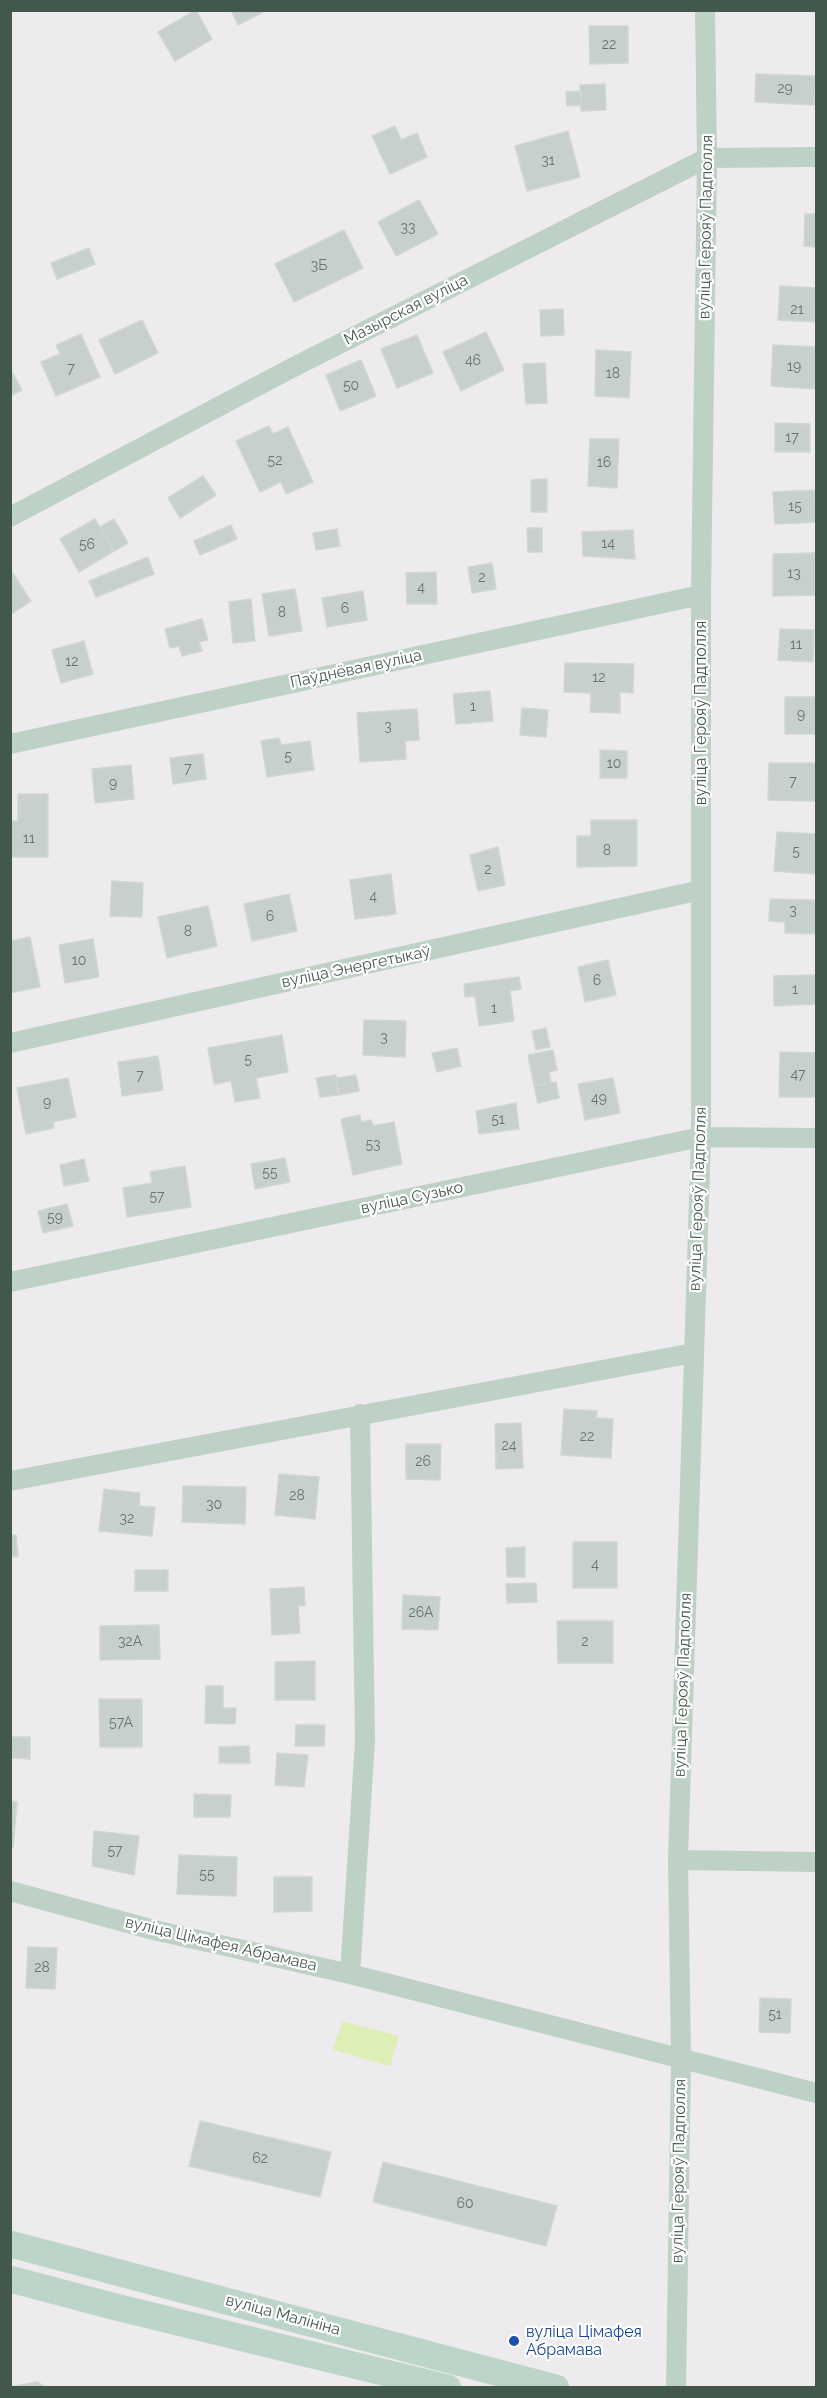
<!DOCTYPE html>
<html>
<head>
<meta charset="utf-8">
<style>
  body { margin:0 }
  #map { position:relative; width:827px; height:2398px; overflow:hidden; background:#eeebee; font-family:Raleway,sans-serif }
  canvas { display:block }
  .frame { position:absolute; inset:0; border:12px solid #43584c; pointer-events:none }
</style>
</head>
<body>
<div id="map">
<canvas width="827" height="2398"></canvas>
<div class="frame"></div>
</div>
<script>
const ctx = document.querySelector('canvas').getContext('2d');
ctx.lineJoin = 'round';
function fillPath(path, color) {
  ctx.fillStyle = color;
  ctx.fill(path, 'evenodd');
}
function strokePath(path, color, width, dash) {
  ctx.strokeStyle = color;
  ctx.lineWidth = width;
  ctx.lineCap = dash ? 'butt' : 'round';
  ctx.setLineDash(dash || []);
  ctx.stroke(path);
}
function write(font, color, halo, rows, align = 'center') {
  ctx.font = font + ' Raleway,sans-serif';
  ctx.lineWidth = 4.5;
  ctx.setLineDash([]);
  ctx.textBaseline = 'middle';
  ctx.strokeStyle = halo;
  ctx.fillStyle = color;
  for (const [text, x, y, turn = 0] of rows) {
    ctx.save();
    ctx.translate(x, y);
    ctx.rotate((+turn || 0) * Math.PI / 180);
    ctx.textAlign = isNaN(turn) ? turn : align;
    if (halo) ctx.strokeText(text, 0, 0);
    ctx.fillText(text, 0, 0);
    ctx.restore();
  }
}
fillPath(new Path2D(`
  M342,2021L399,2036L390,2066L333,2050Z`), '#ddeeb7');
const building = new Path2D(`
  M196,10L212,39L175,61L158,32Z
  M231,10H267L238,25Z
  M589,26H628V63L590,64Z
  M756,74L816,76L814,105L755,102Z
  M605,84L606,110L581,111L580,85Z
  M580,91L581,105L567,106L566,92Z
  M395,126L401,140L417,133L427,157L390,174L372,136Z
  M568,131L580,177L527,191L515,146Z
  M419,200L438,234L396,256L378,222Z
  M805,214H816V247L804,246Z
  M344,230L363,268L294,302L275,264Z
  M89,248L95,264L57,279L51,263Z
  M780,286L816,288L815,322L778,320Z
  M563,309L564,335L541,336L540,310Z
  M142,320L158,353L115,374L99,340Z
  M486,332L504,370L461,391L443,352Z
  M81,334L100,377L56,396L41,362L60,354L56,345Z
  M417,335L433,373L397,388L381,349Z
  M773,345L816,347V389L771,386Z
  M596,350L631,352L629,398L595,396Z
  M361,360L376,396L340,411L326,375Z
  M545,363L547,403L526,404L523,364Z
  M12,372L22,390L10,396V373Z
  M775,423L810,424V452H775Z
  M269,426L273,434L288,427L313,482L286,494L281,482L260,492L236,441Z
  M590,439H619L617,488L588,486Z
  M203,476L216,495L180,518L168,498Z
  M547,479V512H531V480Z
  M815,490L816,522L775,524L773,492Z
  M95,519L114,551L79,572L60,539Z
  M114,519L128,543L114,551L100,527Z
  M231,525L237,539L200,555L194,541Z
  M527,528H542V552H528Z
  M337,529L340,546L316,550L313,533Z
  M633,530L635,559L583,556L582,532Z
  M815,553V595L773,596V554Z
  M148,557L154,574L96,597L89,581Z
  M492,563L496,589L472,593L468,567Z
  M10,569L31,601L10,615Z
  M436,572L437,604H407L406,573Z
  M295,589L302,631L269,636L262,594Z
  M363,591L367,620L327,627L322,598Z
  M251,599L255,641L233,643L229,602Z
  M202,619L208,640L199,642L202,651L182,656L179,646L170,648L165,629Z
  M780,629L814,630L813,662L778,660Z
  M84,641L93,674L61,683L52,650Z
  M565,663L634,664L633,693L620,692V713L590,712L591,693L564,692Z
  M490,691L493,721L456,724L453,694Z
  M785,697H816V734H785Z
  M522,708L548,710L546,737L520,735Z
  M417,709L419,740L405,741L406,759L360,762L357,713Z
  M279,738L281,745L310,741L314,770L267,777L261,741Z
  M600,750L627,751V778H600Z
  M203,754L206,779L173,784L170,758Z
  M769,763H816V801L768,800Z
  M131,765L134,799L95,803L92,769Z
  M18,794H48V857H10V821H18Z
  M591,820H637V866L577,867V836H591Z
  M777,832L816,834V874L774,871Z
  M498,847L505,885L478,891L470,855Z
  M391,874L396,914L355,919L350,880Z
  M112,881L143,883L142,917L110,916Z
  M289,894L297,931L252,941L244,904Z
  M770,899L816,900V934L785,933V922L769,921Z
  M208,906L217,946L167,958L158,917Z
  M30,937L40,987L10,993V941Z
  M93,939L99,977L65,983L59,945Z
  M608,960L616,995L585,1002L578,967Z
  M816,975V1004L774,1006V976Z
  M519,977L521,989L510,991L514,1021L479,1026L475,996L465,997L464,984Z
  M364,1020L406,1021L405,1057L363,1055Z
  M546,1028L550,1047L536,1050L532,1031Z
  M282,1035L288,1072L256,1078L260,1098L235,1102L231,1081L214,1084L208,1048Z
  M457,1048L461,1066L437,1072L432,1053Z
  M553,1050L557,1070L549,1072L551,1083L534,1086L528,1055Z
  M780,1052L816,1053L815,1097H779Z
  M158,1056L163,1090L122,1096L118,1062Z
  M336,1075L339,1095L320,1097L316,1078Z
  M356,1075L359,1091L339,1095L336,1078Z
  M68,1078L76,1117L53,1122L54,1128L26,1134L17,1088Z
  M613,1078L620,1113L585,1120L578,1084Z
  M556,1082L559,1098L538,1103L534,1086Z
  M516,1103L519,1129L479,1134L476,1111Z
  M360,1115L361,1122L371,1120L373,1126L394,1122L402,1164L353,1175L341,1119Z
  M285,1158L290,1182L255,1189L251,1164Z
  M84,1159L89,1181L64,1186L60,1165Z
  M185,1166L191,1207L127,1217L123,1188L152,1183L150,1172Z
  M67,1204L73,1226L43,1233L38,1211Z
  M564,1409L597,1411L596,1418L613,1419L611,1458L561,1455Z
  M521,1423L523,1468L496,1469L495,1424Z
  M406,1444H441L440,1480L406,1479Z
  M279,1474L319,1477L315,1519L275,1515Z
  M183,1486L246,1487L245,1524L182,1522Z
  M104,1489L140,1493L139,1506L155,1507L152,1536L99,1531Z
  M10,1535H16L18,1556L10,1557Z
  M573,1542H617V1588H573Z
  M525,1547V1577H507L506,1548Z
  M135,1570H168V1591H135Z
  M536,1583L537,1602L507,1603L506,1584Z
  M304,1587L305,1606H298L300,1633L272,1635L270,1589Z
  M403,1595L440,1597L438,1630L402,1629Z
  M557,1621H613V1663H558Z
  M159,1625L160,1659L100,1660V1626Z
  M315,1661V1700H275V1662Z
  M206,1686H223V1708H236L235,1724L205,1723Z
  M99,1699H142V1747H100Z
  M296,1725H325L324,1746H295Z
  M10,1737H30V1759L10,1758Z
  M249,1746L250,1763H219V1747Z
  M277,1753L308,1755L304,1787L275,1785Z
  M194,1794L231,1795L230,1817H194Z
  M10,1801L17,1802L13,1847H10Z
  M94,1831L139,1836L134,1875L92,1866Z
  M179,1855L237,1857L236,1896L177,1894Z
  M274,1877H312V1911L274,1912Z
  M28,1947L57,1948L55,1989L26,1988Z
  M760,1998L791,1999L790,2033L759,2032Z
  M200,2121L331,2152L320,2197L189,2166Z
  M383,2162L557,2206L546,2246L373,2202Z
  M38,2382L46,2388H10V2387Z`);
fillPath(building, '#c8d0cd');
strokePath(building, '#cfd7d4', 1.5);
strokePath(new Path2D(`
  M10,517L286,371L707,158L816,157
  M10,744L701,595
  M10,1043L701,890
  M10,1282L701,1137L816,1138
  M10,1481L693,1353
  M678,1860L816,1862
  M10,1891L154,1930L350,1974L816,2093
  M350,1974L365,1741L360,1414
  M676,2388L681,2058L678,1860L701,1137V595L707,158L705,10`), '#bed1c5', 20);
strokePath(new Path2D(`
  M10,2244L556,2388
  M10,2279L116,2307L448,2388`), '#bdd5c8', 27);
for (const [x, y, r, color] of [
  [514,2341,6,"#1a4fb4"]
]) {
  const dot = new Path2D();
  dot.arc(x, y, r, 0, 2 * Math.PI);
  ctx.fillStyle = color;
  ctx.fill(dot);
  strokePath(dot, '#fff', 2);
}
write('14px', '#64766c', null, [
  ["22",609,45],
  ["29",785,89],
  ["31",548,161],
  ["33",408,228],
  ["3Б",319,266],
  ["21",797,310],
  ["46",473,361],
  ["19",794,367],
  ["7",71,369],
  ["18",613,374],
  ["50",351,386],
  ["17",792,438],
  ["52",275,461],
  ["16",604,463],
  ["15",795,507],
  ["14",608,544],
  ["56",87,545],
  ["13",794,574],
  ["2",482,578],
  ["4",421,588],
  ["6",345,609],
  ["8",282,613],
  ["11",796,645],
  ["12",72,662],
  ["12",599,678],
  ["1",473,707],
  ["9",801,715],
  ["3",388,727],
  ["5",288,757],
  ["10",614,764],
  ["7",188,769],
  ["7",793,782],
  ["9",113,784],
  ["11",29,839],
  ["8",607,851],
  ["5",796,852],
  ["2",488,870],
  ["4",373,897],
  ["3",793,911],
  ["6",270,917],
  ["8",188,932],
  ["10",79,961],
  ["6",597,981],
  ["1",795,990],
  ["1",494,1009],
  ["3",384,1038],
  ["5",248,1060],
  ["47",798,1075],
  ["7",140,1076],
  ["49",599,1099],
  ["9",47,1103],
  ["51",498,1120],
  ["53",373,1145],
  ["55",270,1173],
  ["57",157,1197],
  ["59",55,1218],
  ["22",587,1437],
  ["24",509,1446],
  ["26",423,1462],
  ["28",297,1496],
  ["30",214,1505],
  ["32",127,1519],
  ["4",595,1565],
  ["26А",421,1613],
  ["32А",130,1642],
  ["2",585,1642],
  ["57А",121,1723],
  ["57",115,1851],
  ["55",207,1875],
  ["28",42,1968],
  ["51",775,2015],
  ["62",260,2159],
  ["60",465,2204]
]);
write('16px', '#43584c', '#fff', [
  ["вуліца Герояў Падполля",706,227,-89],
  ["Мазырская вуліца",406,310,-27],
  ["Паўднёвая вуліца",356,669,-12],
  ["вуліца Герояў Падполля",701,713,-90],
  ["вуліца Энергетыкаў",356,967,-12],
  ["вуліца Сузько",412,1198,-12],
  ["вуліца Герояў Падполля",698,1199,-88],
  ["вуліца Герояў Падполля",683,1685,-88],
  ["вуліца Цімафея Абрамава",221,1944,13],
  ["вуліца Герояў Падполля",679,2171,-89],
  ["вуліца Малініна",283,2315,15]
]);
write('16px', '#164399', '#fff', [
  ["вуліца Цімафея",526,2332],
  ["Абрамава",526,2350]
], 'left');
</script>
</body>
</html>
